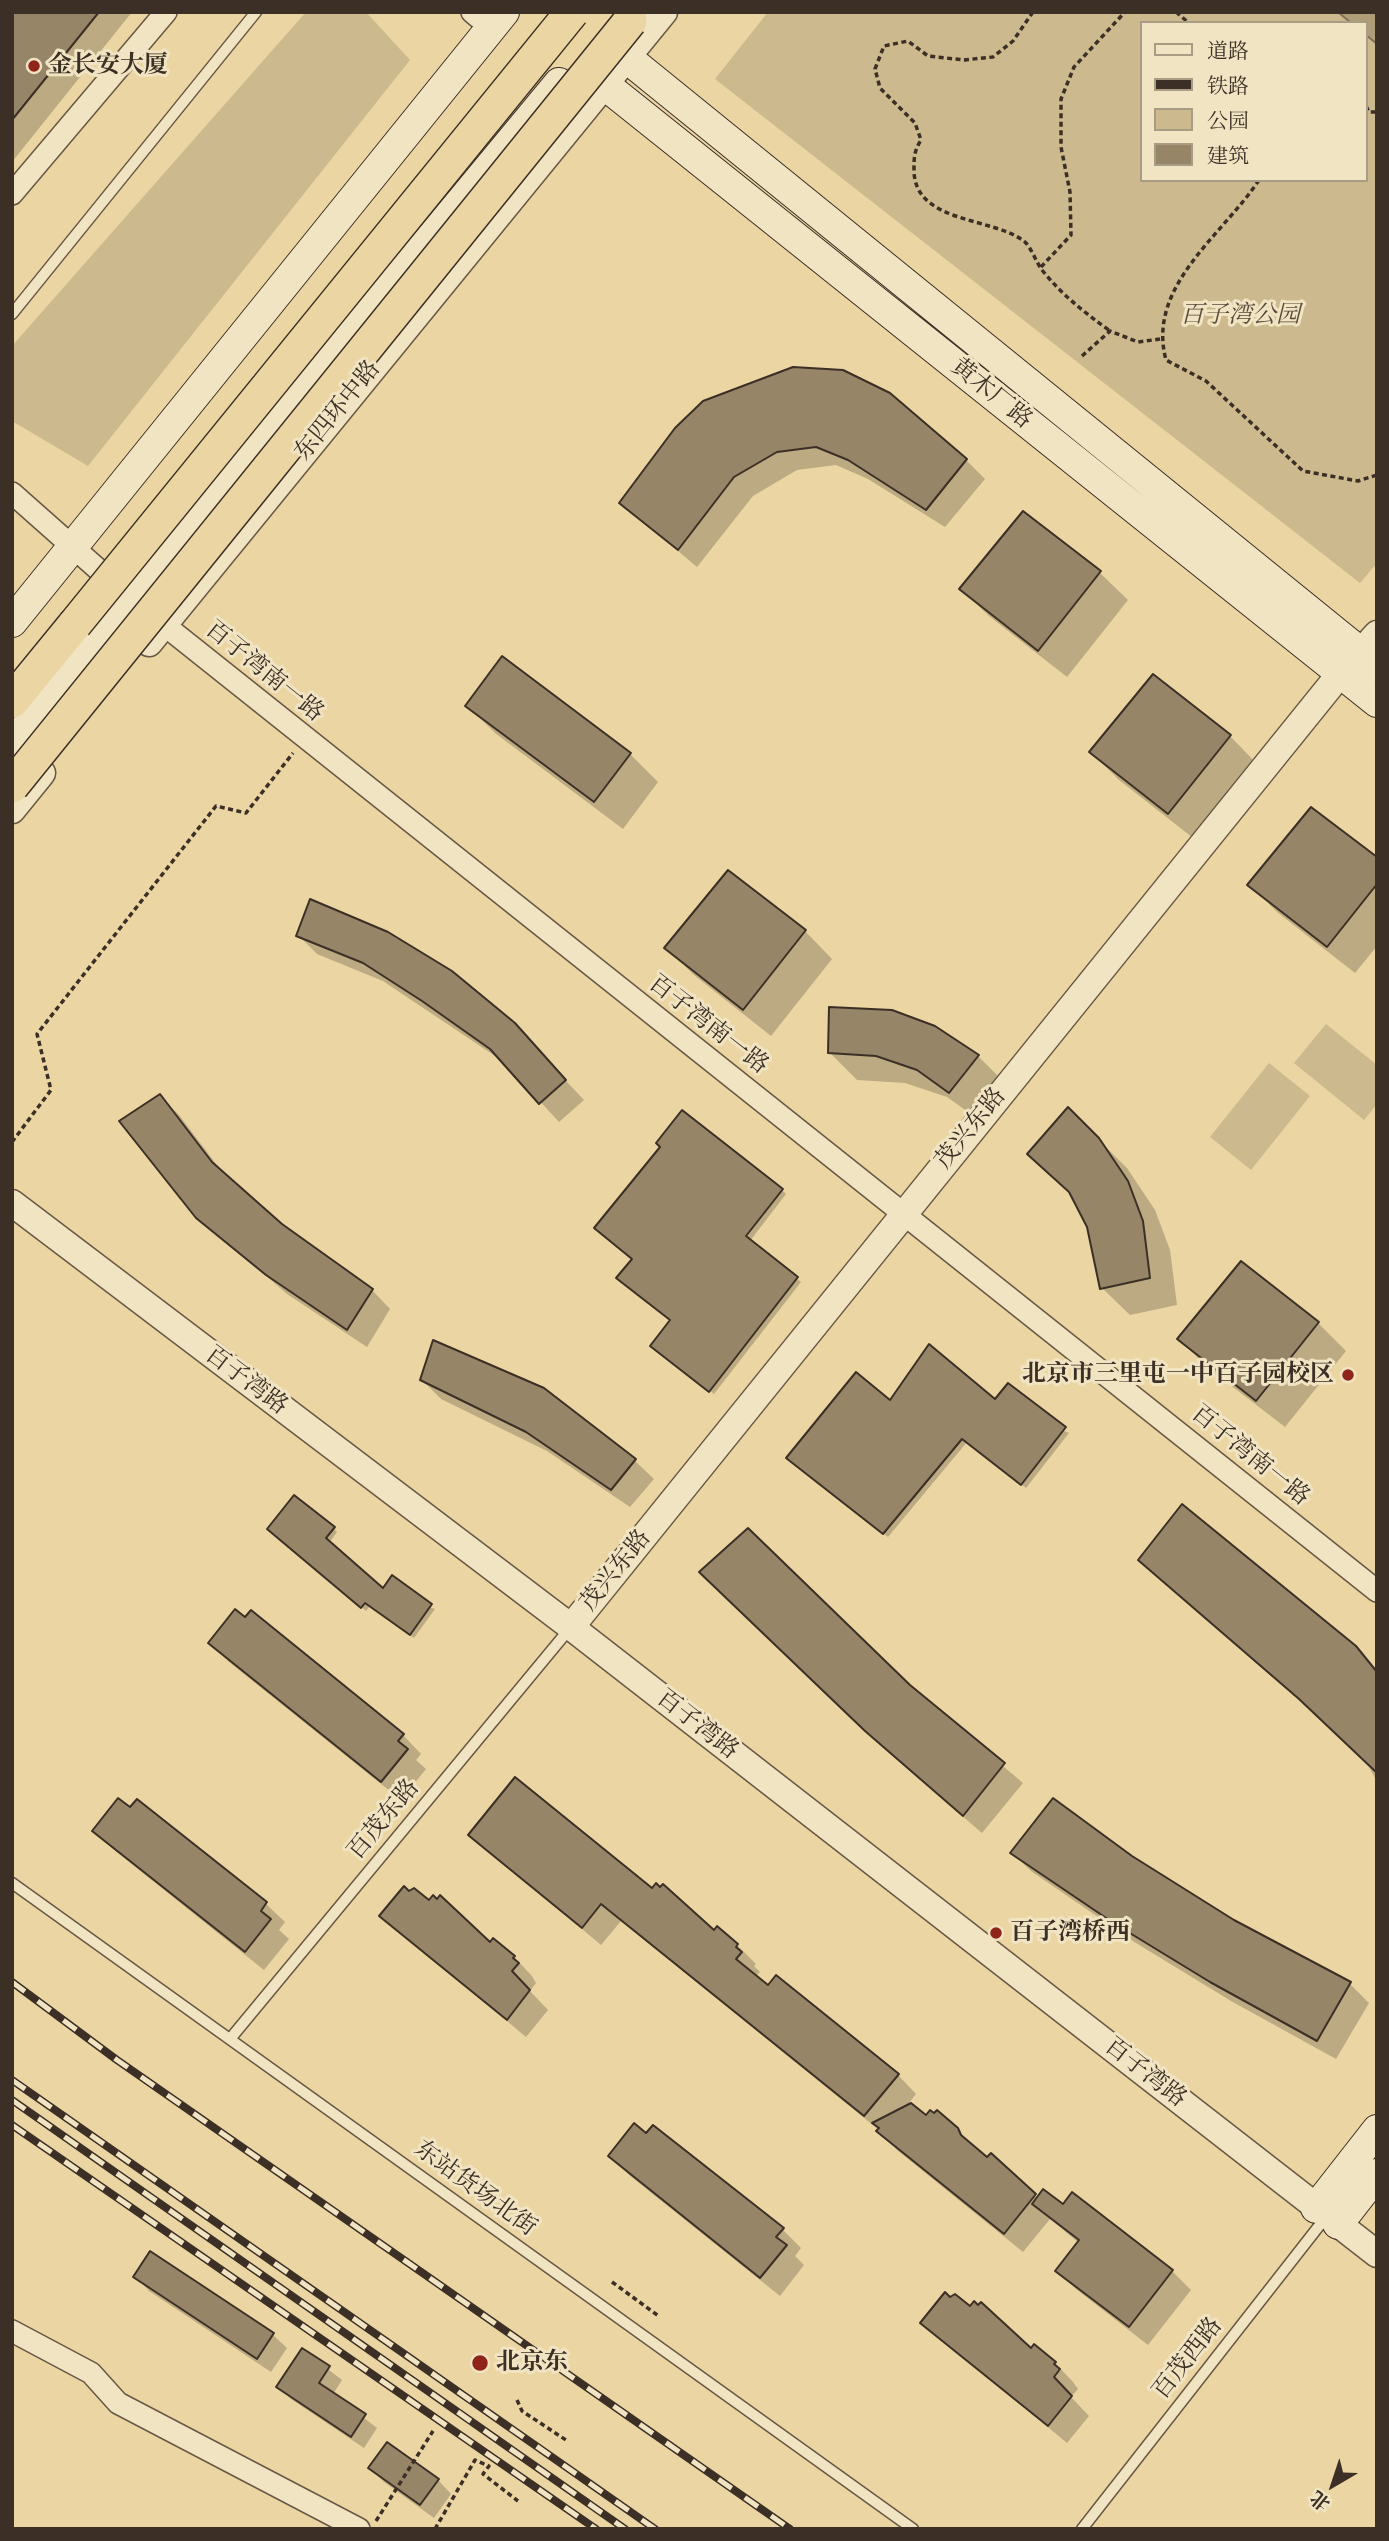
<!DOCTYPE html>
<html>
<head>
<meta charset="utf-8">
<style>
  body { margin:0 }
  #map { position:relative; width:1389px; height:2541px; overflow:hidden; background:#ead5a3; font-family:"Gentium Book Plus","Noto Serif SC",serif }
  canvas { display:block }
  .frame { position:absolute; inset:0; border:14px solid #3c2f25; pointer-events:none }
  .legend { position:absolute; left:1140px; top:21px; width:228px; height:161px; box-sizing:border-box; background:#f1e4c3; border:2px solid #a99c84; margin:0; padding:9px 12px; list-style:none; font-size:21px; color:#3c2f25 }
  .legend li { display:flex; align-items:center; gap:14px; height:35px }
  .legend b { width:35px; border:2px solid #a99c84 }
  .north { position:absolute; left:1298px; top:2450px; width:70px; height:70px; -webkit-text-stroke:5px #f1e4c3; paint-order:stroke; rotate:219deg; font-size:19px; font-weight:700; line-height:28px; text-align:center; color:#3c2f25 }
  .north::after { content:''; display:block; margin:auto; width:24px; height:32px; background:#3c2f25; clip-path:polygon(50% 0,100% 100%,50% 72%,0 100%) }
</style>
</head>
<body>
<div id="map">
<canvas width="1389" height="2541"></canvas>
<div class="frame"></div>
<ul class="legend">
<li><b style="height:9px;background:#f1e4c3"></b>道路</li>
<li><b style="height:9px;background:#3c2f25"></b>铁路</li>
<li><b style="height:19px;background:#ccb98e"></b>公园</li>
<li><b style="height:19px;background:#968567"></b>建筑</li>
</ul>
<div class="north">北</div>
</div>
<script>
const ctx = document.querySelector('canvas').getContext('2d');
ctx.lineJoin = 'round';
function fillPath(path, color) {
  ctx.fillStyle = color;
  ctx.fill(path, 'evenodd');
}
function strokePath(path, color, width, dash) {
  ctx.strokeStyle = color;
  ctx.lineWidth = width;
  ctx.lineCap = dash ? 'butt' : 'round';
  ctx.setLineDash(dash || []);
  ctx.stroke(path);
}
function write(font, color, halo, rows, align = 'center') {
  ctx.font = font + ' "Gentium Book Plus","Noto Serif SC",serif';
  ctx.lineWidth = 6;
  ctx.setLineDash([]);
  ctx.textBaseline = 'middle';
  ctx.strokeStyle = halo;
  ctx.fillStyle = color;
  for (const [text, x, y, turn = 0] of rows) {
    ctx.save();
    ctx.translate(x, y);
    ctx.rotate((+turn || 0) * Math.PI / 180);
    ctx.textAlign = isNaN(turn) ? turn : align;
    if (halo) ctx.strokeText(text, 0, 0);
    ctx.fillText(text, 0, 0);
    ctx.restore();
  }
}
fillPath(new Path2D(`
  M306,12H366L410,60L88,466L12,421V346Z
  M768,12H1377V563L1360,583L715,79ZM1142,23H1366V180H1142Z
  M1326,1024L1377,1065V1104L1364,1120L1294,1063Z
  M1269,1063L1310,1096L1251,1170L1210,1137Z`), '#ccb98e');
const water = new Path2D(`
  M1338,12H1377V44L1366,35V23H1351Z`);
fillPath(water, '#af9d78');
strokePath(water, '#817157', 2);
fillPath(new Path2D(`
  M12,12H132L12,162Z
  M793,369L966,460L985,479L945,527L868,479L836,465L797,470L753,496L697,567L621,503L704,402Z
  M1023,514L1100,573L1128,600L1067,677L989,616L961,589Z
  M468,706L630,754L658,782L623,829L495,733Z
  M1230,736L1257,764L1197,841L1119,780L1091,752Z
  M1377,860V946L1355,973L1277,912L1250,885Z
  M805,931L832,959L771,1036L694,975L666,948Z
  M298,935L451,972L520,1032L584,1100L559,1122L504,1062L383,981L317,954Z
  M934,1027L978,1056L1006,1084L978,1119L947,1097L905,1083L857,1080L829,1052Z
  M160,1096L179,1115L226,1177L281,1225L372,1290L390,1309L367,1347L287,1294L198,1217Z
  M1068,1110L1127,1168L1155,1210L1170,1250L1177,1305L1130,1315L1102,1288L1089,1227L1074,1196L1030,1154Z
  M782,1190L786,1194L750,1241L801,1282L714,1394L656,1350Z
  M1318,1323L1346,1351L1285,1427L1207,1367L1179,1339Z
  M422,1380L543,1390L635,1461L654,1479L630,1507L547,1451L441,1399Z
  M890,1402H996L1069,1433L1026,1488L967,1442L888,1537L792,1461Z
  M333,1528L337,1532L329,1543L383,1590L435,1609L414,1638L370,1606L366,1611L273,1533Z
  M1140,1560L1355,1648L1377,1670V1782L1367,1763L1320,1718Z
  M721,1591L909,1687L1023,1783L982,1833L886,1750Z
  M210,1643L403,1735L421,1754L416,1760L426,1769L401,1800L229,1662Z
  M137,1801L266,1904L285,1922L279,1930L289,1939L264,1970L113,1849L94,1830L131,1810Z
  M470,1835L652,1891L737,1945L756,1964L754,1966L760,1972L755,1977L898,2075L916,2094L909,2103L926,2117L937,2113L988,2159L1038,2199L1063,2206L1172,2271L1191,2290L1148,2345L1076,2289L1057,2270L1079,2243L1050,2219L1023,2252L897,2150L879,2130L621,1921L601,1945Z
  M1012,1853L1131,1857L1233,1921L1350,1984L1369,2003L1336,2059L1231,2001L1136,1943L1031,1871Z
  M382,1916L514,1957L532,1976L536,1983L530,1991L548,2010L526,2037Z
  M610,2156L782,2229L801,2248L795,2256L804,2265L780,2296L629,2175Z
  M136,2277L273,2335L287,2348L271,2372L149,2291Z
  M970,2309L1055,2363L1073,2382L1078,2389L1071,2397L1089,2416L1067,2443L923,2323Z
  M303,2350L342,2380L333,2394L377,2428L364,2448L291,2399L278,2386Z
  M370,2468L438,2480L451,2494L434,2518L384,2482Z`), '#0003');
const building = new Path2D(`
  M12,12H99L12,120Z
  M793,367L843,370L890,393L967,459L926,510L848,460L816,447L777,452L734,477L678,550L619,503L675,428L703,401Z
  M1023,511L1101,571L1038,651L959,589Z
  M502,656L631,753L594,802L465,706Z
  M1153,674L1231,735L1168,814L1089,752Z
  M1311,807L1377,857V884L1327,947L1247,885Z
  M728,870L806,930L743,1010L664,948Z
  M310,899L388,932L452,971L515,1023L566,1080L539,1104L490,1049L422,1001L363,963L296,936Z
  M829,1007L892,1010L935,1026L979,1055L949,1093L917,1070L876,1056L828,1053Z
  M160,1094L212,1162L282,1224L373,1289L347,1330L266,1275L196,1218L119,1121Z
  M1068,1107L1099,1138L1128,1181L1143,1221L1150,1278L1100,1289L1087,1227L1069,1192L1027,1154Z
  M682,1110L783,1189L746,1236L798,1277L709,1392L650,1346L670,1320L616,1278L632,1259L594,1228L660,1147L656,1143Z
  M1241,1261L1319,1322L1256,1401L1177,1339Z
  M433,1340L544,1388L636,1459L611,1490L526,1432L420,1380Z
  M929,1344L995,1399L1008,1383L1066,1427L1021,1485L962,1439L883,1534L786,1458L856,1372L890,1400Z
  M294,1495L335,1527L326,1538L383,1588L392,1575L432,1604L410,1635L365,1603L361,1608L267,1529Z
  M1182,1504L1356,1646L1377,1672V1773L1299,1699L1138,1560Z
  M748,1528L910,1685L1005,1763L963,1816L865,1731L699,1572Z
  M235,1609L245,1617L251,1610L404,1734L398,1741L408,1749L381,1782L208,1643Z
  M515,1777L652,1888L656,1883L660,1887L663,1884L714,1930L717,1926L738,1944L736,1947L742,1952L736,1959L768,1985L776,1975L899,2074L864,2116L601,1904L582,1928L468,1835Z
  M118,1798L130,1807L137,1799L267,1902L261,1911L271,1919L245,1952L92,1831Z
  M1053,1798L1132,1856L1234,1920L1351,1982L1317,2041L1210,1982L1115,1924L1010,1853Z
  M404,1886L409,1891L414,1888L429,1900L433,1895L437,1899L440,1895L490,1942L493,1938L515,1956L513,1958L519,1963L512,1971L530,1990L507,2020L379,1916Z
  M911,2103L926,2115L930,2110L934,2113L937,2110L958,2128L961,2135L987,2157L991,2153L1036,2194L1004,2234L876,2131L879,2128L872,2123Z
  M634,2123L646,2133L653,2125L784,2228L776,2237L787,2245L760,2278L608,2156Z
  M1043,2189L1063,2204L1072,2192L1173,2270L1129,2327L1055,2271L1079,2240L1032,2204Z
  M150,2251L274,2333L257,2359L133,2277Z
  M945,2292L950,2297L955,2294L970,2306L974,2301L978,2305L981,2302L1031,2348L1034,2344L1056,2362L1054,2364L1060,2369L1054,2377L1072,2396L1048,2426L920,2323Z
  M302,2348L330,2366L319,2383L366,2414L351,2437L276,2387Z
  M387,2442L439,2479L420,2505L368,2468Z`);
fillPath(building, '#968567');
strokePath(building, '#3c2f25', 2);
const service = new Path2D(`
  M12,314L256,12
  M12,1883L913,2529
  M230,2039L571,1627
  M1082,2529L1326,2217`);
const minor = new Path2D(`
  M472,12L491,28
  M12,194L166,12
  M12,493L118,587
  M153,616L1377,1591
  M12,2331L91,2373L118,2403L359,2529`);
const tertiary = new Path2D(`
  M149,643L664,12
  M12,810L42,773
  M12,1203L571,1627L1377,2254
  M571,1627L1340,674L1377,634`);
const secondary = new Path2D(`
  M627,58L1377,666
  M605,85L1377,702
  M12,622L504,12
  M12,744L559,83
  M1316,2208L1377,2130
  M1338,2224L1377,2174`);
const trunk = new Path2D(`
  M12,701L75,624`);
strokePath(service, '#685844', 13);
strokePath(minor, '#685844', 24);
strokePath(tertiary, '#685844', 29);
strokePath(secondary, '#3c2f25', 32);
strokePath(trunk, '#3c2f25', 36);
strokePath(new Path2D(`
  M1033,12L1013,41L993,57L964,60L928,56L908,41L884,46L875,69L880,88L915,123L921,140C914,151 914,158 914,170C914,224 995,217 1025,242C1032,249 1036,262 1042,270C1062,295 1084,312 1110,331
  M1176,12L1189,23
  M1366,106L1369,112H1377
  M1259,180C1223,235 1146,286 1166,360L1206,381L1303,471L1358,481L1377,475
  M1041,267L1071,235L1070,192L1061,147V99L1074,67L1125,12
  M1082,356L1110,331L1138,342L1160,339
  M12,1142L51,1090L37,1034L216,806L246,813L293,753
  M612,2282L660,2317
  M517,2400L522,2411L566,2440
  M376,2521L433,2431
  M435,2529L475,2460L489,2466L483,2474L518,2501`), '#3c2f25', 3.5, [5, 3.5]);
strokePath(service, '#f1e4c3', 10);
strokePath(minor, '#f1e4c3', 21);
strokePath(tertiary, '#f1e4c3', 26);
strokePath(secondary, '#f1e4c3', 30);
strokePath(trunk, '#ead5a3', 33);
const rail = new Path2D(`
  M12,1982L117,2060L790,2529
  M12,2080L655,2529
  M12,2100L625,2529
  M12,2125L596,2529`);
strokePath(rail, '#3c2f25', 8);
strokePath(rail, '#f1e4c3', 5, [16]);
const trunkBridge = new Path2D(`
  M75,624L572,12
  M12,786L630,21`);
strokePath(trunkBridge, '#3c2f25', 36, []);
strokePath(trunkBridge, '#ead5a3', 33);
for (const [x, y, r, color] of [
  [34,66,7,"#8f2418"],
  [1348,1375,7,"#8f2418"],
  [996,1933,7,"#8f2418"],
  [480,2363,9,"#8f2418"]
]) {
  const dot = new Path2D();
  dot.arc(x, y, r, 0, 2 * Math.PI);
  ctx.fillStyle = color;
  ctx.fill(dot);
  strokePath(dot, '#f1e4c3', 2.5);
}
write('bold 24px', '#3c2f25', '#f1e4c3', [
  ["金长安大厦",48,66],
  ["北京市三里屯一中百子园校区",1334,1375,"right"],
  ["百子湾桥西",1010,1933],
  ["北京东",496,2363]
], 'left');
write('italic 24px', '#594b3a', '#f1e4c3', [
  ["百子湾公园",1240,316]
]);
write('24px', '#3c2f25', '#f1e4c3', [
  ["黄木厂路",991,394,39],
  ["东四环中路",338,411,-51],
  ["百子湾南一路",264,672,39],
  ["百子湾南一路",708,1025,38],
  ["茂兴东路",971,1129,-51],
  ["百子湾路",246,1381,37],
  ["百子湾南一路",1250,1456,39],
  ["茂兴东路",616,1571,-51],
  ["百子湾路",697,1725,38],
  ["百茂东路",384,1820,-50],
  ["百子湾路",1145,2073,38],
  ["东站货场北街",475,2189,36],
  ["百茂西路",1188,2359,-52]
]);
</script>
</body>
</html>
